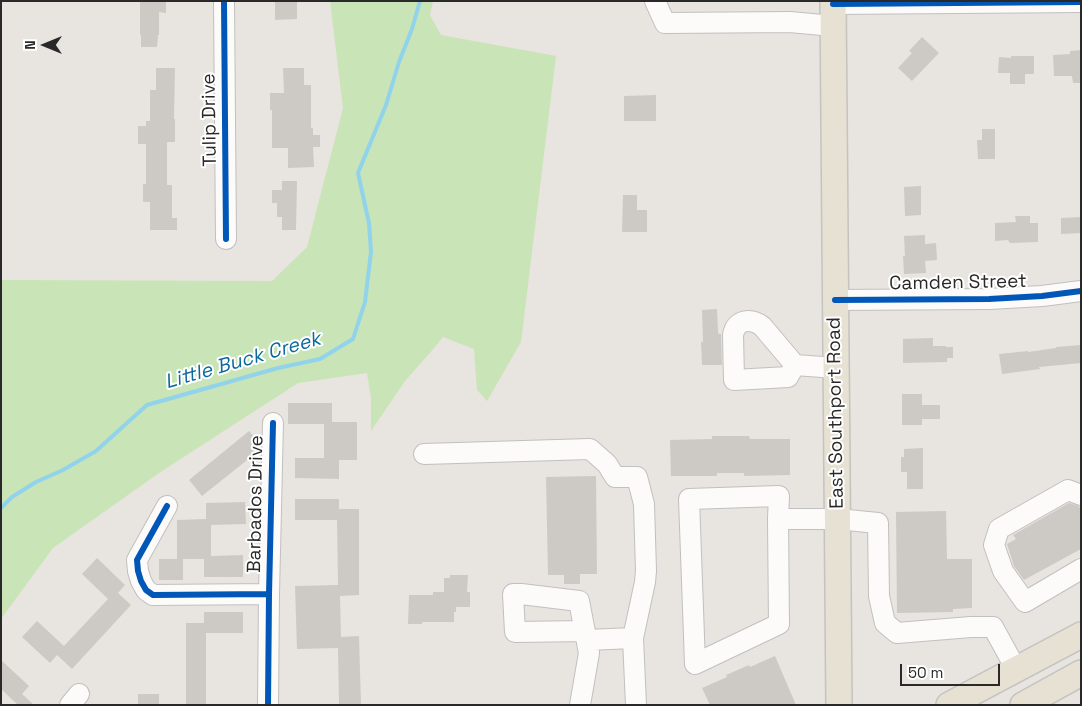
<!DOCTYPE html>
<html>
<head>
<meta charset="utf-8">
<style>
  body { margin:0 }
  #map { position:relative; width:1082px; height:706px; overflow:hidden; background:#e8e4df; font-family:"Space Grotesk",sans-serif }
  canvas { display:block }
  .frame { position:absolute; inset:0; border:2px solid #292929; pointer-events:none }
  .north { position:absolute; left:20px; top:20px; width:50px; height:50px; -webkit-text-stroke:4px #fff; paint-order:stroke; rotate:270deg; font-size:14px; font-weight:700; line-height:20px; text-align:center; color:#292929 }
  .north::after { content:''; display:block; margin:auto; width:18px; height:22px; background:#292929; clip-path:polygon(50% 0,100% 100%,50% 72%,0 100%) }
  .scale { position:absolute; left:900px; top:664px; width:100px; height:22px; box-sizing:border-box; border:2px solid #292929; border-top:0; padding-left:6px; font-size:15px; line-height:18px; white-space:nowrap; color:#292929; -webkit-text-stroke:4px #fff; paint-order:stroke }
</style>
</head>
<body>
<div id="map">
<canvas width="1082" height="706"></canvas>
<div class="frame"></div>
<div class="north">N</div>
<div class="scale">50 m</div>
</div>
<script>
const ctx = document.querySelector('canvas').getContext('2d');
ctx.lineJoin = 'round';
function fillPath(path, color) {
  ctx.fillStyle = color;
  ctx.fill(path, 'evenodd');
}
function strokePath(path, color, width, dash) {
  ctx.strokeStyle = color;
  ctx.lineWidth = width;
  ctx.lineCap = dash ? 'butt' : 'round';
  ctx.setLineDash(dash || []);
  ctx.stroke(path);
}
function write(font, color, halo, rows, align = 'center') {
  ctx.font = font + ' "Space Grotesk",sans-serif';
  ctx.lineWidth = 4;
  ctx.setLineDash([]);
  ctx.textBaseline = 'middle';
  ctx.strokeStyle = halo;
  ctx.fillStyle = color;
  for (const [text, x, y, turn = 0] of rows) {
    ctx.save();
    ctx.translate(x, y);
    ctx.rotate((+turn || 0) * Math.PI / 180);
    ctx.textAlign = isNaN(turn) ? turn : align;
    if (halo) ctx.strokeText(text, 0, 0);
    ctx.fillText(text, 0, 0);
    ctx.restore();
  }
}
fillPath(new Path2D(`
  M330,1H433L430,15L441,35L556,56L521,342L487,401L477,390L474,349L443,337L435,347L405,381L371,431V398L367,373L298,383L159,473L53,548L1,619V280L272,281L307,247L343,108Z`), '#c9e4b7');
strokePath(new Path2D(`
  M1,508L12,497L36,482L63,470L96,451L147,405L278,368L320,359L353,339L365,302L371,252L369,223L358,173L386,105L399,62L412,29L420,1`), '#91d3eb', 4);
fillPath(new Path2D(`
  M140,1H166V13L159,12V35H158L157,47H141V35H140Z
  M275,1H297V19L275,20Z
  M922,37L939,53L912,81L898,68L912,53L909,51Z
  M1081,50V83H1073L1072,76H1054L1053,55L1070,54V51Z
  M1011,56H1034V74H1025V84H1010V73H998L999,57L1011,58Z
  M156,68H175L174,119H175V142H167V185H172V218H177V230H150V202H143V184H146V144H138V126H146V121H150V90H156Z
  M283,68H304V85H311V128H313V135H320V147H313L314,167L288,168V148H272V110H270V93H284Z
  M656,95V121H624V96Z
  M982,129H995V159H978L977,140H982Z
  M282,181H297L296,230H282V217H277V203H272V190H282Z
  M921,186V215L905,216L904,187Z
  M623,195H637V210H647V232H622Z
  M1015,216H1030V223H1038V242L1010,243L1008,240L995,241V223L1016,222Z
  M1081,217V233L1061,234V218Z
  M925,235V244L936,243L937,260L925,261L926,273L904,274L903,256H905L904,236Z
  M717,309L718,332L719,334H721L722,365H702L701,342H703L702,310Z
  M933,338V346H946V347H953V358H947V362L903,363V339Z
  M1081,345V363L1039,367L1040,369L1002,374L999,354L1028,351V352L1056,348V347Z
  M902,394H922V405H940V419H922V425H902Z
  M288,403H332V422H357V460H339V479L295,478V458H324V424H288Z
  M249,431L261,445V449L202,496L189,480Z
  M712,436H749L750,439H790V475L744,476V473H717V476H671L670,440L712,439Z
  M923,448V489H907V472H901V457H904V449Z
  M596,476L597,574H580V584H564V575H548L546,477Z
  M295,499H339V509H359V595L340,596L341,637L359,636L361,705H339L338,648L297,649L295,586L338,585L337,520H295Z
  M245,502L246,524L211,525V556L243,555V577H204V559H177V520L206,519V503Z
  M1069,503L1079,506L1081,510V549L1024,580L1014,566L1007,544L1016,539L1013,535Z
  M946,511L947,559H972V608L953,609V612L897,613L896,512Z
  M97,558L125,585L118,593L131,605L72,669L57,655L50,663L22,637L37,621L64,646L108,599L82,574Z
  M159,559H183V580H159Z
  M450,575H468L467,592H470V607H456V612H454V622H422V624H408L409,595H433V592H444V578H450Z
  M204,612H243V633H206V705H186V623H204Z
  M775,656L796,705H710L702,688L727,677L726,675L749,665L750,667Z
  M1,660L29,686L22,694L34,705H18L1,689Z
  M138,694H159V705H138Z`), '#cdcac6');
const minor = new Path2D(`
  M224,1L226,239
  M655,1L665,23L790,22L833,26
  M833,4L1081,2
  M835,300L989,299L1042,296L1081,291
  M795,365L788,377L734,380L733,335C736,319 751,318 762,326L795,365L836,368
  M424,454L590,449L607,464L615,477H637L644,504L646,571L645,582L633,638L636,705
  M1081,495L1068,490L999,529L994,545L1003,571L1025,602L1081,569
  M167,506L137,560L138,571L141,581L146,590L153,595L269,594
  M778,519L779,624L695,664L689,499L779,496L778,519H837L878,523L879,596L885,623L897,633L971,627H993L1016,669
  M587,640L633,638
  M70,705L79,694
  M268,705L269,594L273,423
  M580,705L589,653L579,601L521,594H513L515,632L585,631`);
const major = new Path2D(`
  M833,1L839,705
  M949,705L1081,635
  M1023,705L1081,673`);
strokePath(minor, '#c1c0c1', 22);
strokePath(major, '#c4c3c1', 28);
strokePath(minor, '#fcfbfa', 20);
strokePath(major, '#e6e1d3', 25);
strokePath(new Path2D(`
  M224,1L226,239
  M833,4L1081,2
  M835,300L989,299L1042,296L1081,291
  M167,506L137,560L138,571L141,581L146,590L153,595L269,594
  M268,705L269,594L273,423`), '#0057b8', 6);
write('19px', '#292929', '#fff', [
  ["Tulip Drive",210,120,-91],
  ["Camden Street",958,283,-1],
  ["East Southport Road",836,413,-91],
  ["Barbados Drive",256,504,-89]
]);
write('italic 20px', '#0b699c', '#fff', [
  ["Little Buck Creek",243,361,-16]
]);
</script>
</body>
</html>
